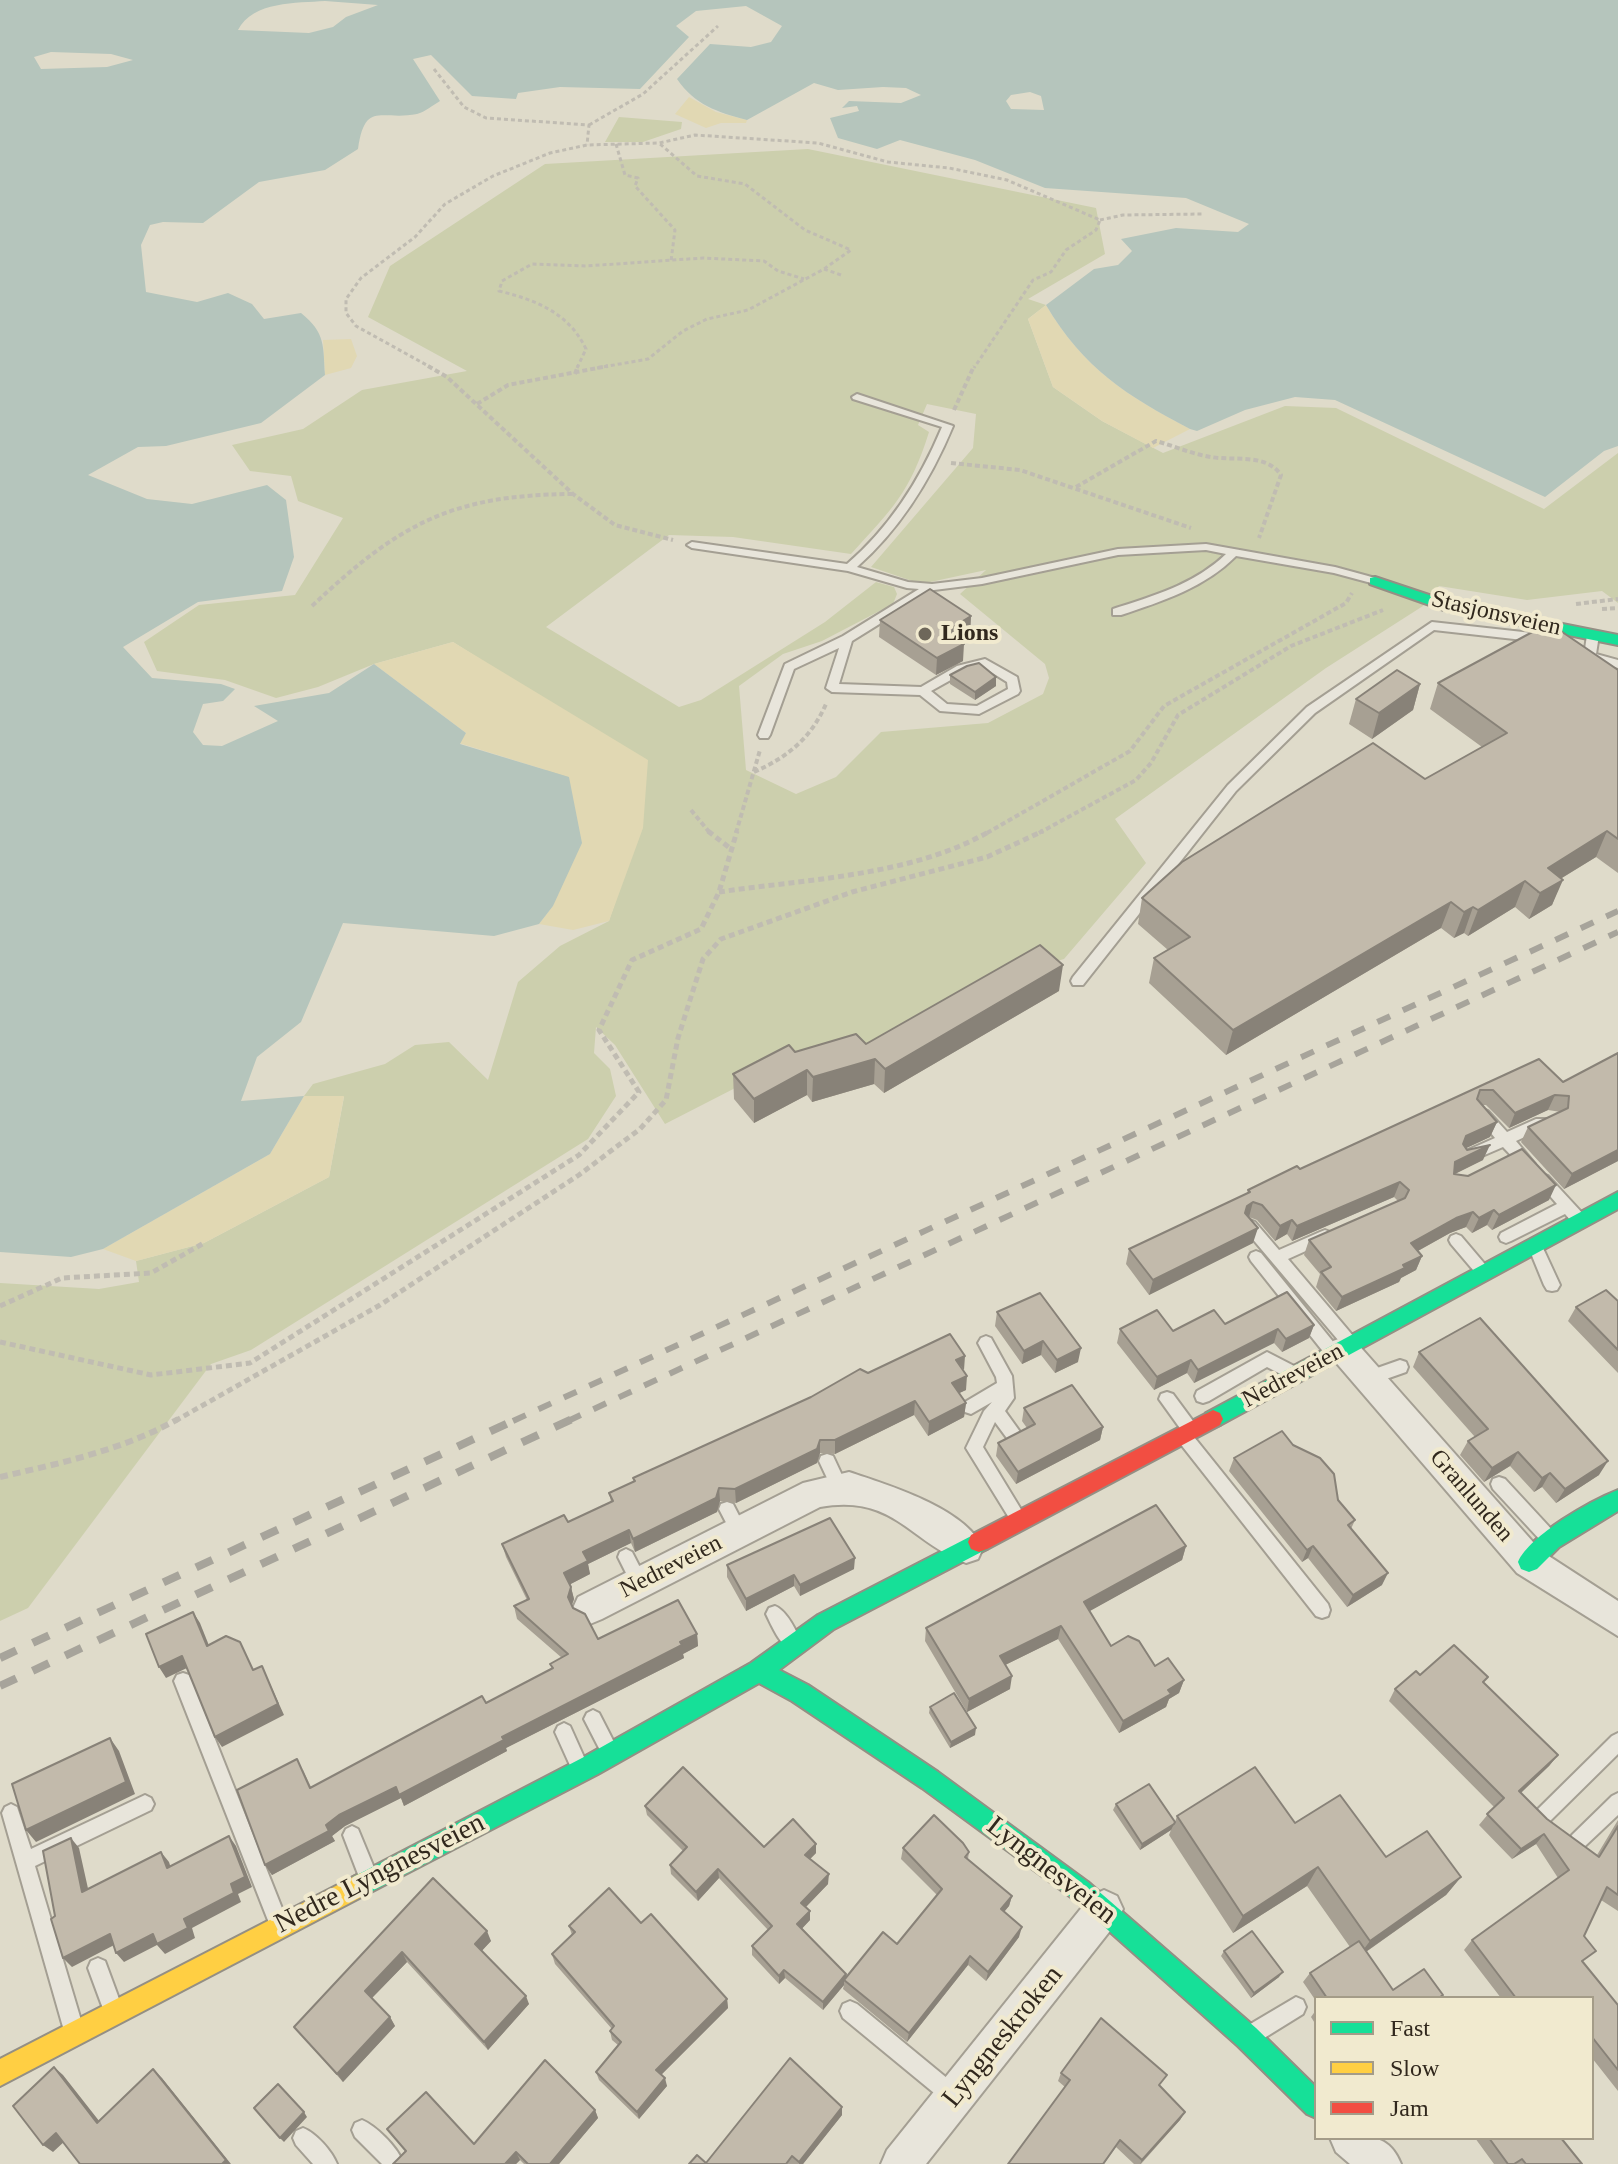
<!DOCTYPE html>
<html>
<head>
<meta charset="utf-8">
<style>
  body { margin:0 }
  #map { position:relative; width:1618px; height:2164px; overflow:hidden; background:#dfdbca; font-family:Georgia,serif }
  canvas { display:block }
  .legend { position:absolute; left:1314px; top:1996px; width:280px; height:144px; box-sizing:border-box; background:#f1eacf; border:2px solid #a49c88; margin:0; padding:10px 14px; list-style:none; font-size:24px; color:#31281d }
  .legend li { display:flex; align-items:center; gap:16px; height:40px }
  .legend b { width:40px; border:2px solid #a49c88 }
</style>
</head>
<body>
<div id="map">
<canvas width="1618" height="2164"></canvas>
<ul class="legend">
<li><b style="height:10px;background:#16e098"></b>Fast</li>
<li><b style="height:10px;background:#ffcf43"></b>Slow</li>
<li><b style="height:10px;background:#f24e42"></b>Jam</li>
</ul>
</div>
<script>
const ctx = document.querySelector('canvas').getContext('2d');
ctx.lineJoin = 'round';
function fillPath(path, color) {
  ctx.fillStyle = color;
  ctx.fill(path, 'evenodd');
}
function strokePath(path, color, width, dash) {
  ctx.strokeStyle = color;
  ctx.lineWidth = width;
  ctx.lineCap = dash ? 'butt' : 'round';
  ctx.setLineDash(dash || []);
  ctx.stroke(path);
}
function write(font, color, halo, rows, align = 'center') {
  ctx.font = font + ' Georgia,serif';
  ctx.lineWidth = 8;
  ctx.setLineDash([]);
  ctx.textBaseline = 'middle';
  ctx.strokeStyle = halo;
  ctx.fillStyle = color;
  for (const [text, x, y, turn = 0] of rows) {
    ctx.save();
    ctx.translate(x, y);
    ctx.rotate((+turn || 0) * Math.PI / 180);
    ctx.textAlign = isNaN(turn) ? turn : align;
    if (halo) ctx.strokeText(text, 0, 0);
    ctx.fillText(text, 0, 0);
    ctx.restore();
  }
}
fillPath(new Path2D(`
  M619,117L682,122L681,129L643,142H605Z
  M808,149L1096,208L1105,254L1028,299L1046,305L1028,319L1053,387L1102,421L1163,453L1285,406L1336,408L1544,509L1618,453V603L1602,591L1527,600L1439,586L1423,606L1326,668L1115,819L1146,863L1064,959L1040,966L869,1060L784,1063L665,1124L615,1045L596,1027L594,1053L610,1069L616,1096L588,1139L251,1350L211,1364L28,1608L0,1621V1283L99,1289L139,1282L136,1261L204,1243L329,1177L344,1097L304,1096L313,1084L385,1064L415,1045L449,1042L488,1080L518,982L560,946L609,921L615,902L492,667L453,642L374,664L318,687L276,698L225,680L157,671L144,642L199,605L295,595L343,518L298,501L291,476L250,471L232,445L303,429L362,390L467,371L368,317L390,266L545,164ZM927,404L976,414L973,448L871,567L921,584L986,570L960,594L1045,664L1049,678L1043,694L988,723L881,732L836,777L796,794L746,770L739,686L783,654L822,641L893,604L897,594L894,587L876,582L825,622L701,700L679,707L546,627L669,535L733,537L851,554C892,509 910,493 929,432L918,425Z`), '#cccfad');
fillPath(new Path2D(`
  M689,97L716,112L747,120L746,123H721L706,128L675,114Z
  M1046,305C1083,368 1127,396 1190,429L1153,448L1102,421L1053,387L1028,319Z
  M351,339L357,356L351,368L325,375L323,340Z
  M453,642L648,760L643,828L609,921L573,930L539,924L553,906L568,777L459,743L466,733L374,664Z
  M304,1096H344L329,1177L204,1243L136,1261L103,1249L270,1154Z`), '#e1d8b3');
fillPath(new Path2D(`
  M0,0H1618V446L1604,451L1545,497L1335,400L1295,397L1245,410L1197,431L1190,429C1127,396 1083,368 1046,305L1094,269L1118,265L1132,251L1121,239L1176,228L1238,232L1249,224L1186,198L1045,188L975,160L900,140L877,149L838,138L830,118L859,111L857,106L842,108L849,101L901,103L921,95L906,88L883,87L838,90L814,83L747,120C717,112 695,105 677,79L710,44L751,47L771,42L782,26L746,6L696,11L676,26L689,37L640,89L560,87L518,93L516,99L472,96L431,55L413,59L440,101C433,105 425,112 417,114C381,121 365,100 358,149L325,170L259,182L203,223L163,222L150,225L141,245L146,292L197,302L228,293L252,304L264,319L301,313C326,333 323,346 325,375L261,423L166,446L138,447L88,475L147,499L192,504L267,485L286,500L294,557L282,591L198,602L123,647L152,678L221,684L235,689L223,701L203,704L193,732L203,745L222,746L278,721L254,706L329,693L374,664L466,733L460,744L569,777L582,843L553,906L539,924L494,936L343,923L301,1022L257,1057L241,1101L304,1096L270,1154L103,1249L71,1257L0,1252ZM325,1L378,5L346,17L333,27L309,33L238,30C253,1 297,3 325,1ZM51,52L111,54L133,60L107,67L41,69L34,57ZM1030,92L1041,96L1044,110L1011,109L1006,101L1011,95Z`), '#b5c5bc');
const lane = new Path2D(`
  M857,394L953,426C931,479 901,528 857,567L908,582L932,584L982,578L1118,549L1206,544L1335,567L1379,579L1381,581L1375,584L1334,573L1236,556C1204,588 1163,601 1121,615H1113V609C1153,596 1195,584 1226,554L1206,550L1118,555L982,584L934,590L852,641L839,684L921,687L957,666L985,659L1017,677L1020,691L1018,694L979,714L940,711L920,695L832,692L826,688L839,648L794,669L770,735L768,738H760L758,735L785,664L843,636L919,589L907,588L848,571L692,548L687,545L692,542L847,564C890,527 920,480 942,427L853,399L852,397ZM983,667L1007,682L1008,689L977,706L947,704L931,691L965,672Z
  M1432,622L1541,634L1547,638L1541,642L1434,630L1315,713L1236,791L1083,985H1073L1071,981L1073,977L1228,785L1307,707Z
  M1593,631L1599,635L1596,654L1618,660V668L1586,659L1584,656L1587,635Z
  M1483,1109L1488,1111L1507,1132L1536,1119H1546L1548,1123L1546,1127L1516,1141L1535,1164L1533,1168H1523L1503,1147L1473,1160L1468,1158L1466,1154L1468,1150L1495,1138L1476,1115L1478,1111Z
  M1543,1174L1548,1176L1585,1216L1587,1220L1585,1224C1575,1228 1571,1221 1565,1214L1511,1241L1506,1243L1501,1241L1499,1237L1501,1233L1557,1204L1536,1180L1538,1176Z
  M1250,1220L1255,1222L1279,1250L1320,1232L1325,1230L1330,1232L1332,1236L1330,1240L1288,1259L1354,1337L1357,1342L1354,1347L1349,1349L1344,1347L1245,1230L1243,1226L1245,1222Z
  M1456,1234L1461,1236L1489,1269L1492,1273L1489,1277L1484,1279L1479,1277L1451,1244L1449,1240L1451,1236Z
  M1535,1240L1540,1242L1542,1246L1560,1285L1557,1290L1552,1291L1547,1290L1544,1285L1528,1246L1530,1242Z
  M1256,1251L1261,1253L1339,1349L1342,1354L1339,1359L1334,1361L1329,1359L1251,1261L1249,1257L1251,1253Z
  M986,1336L991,1338L1012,1376L1014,1398L1005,1411L1023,1436L1021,1441L1015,1443L1009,1441L995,1422L983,1447L1025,1516L1023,1521L1017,1524L1011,1521L966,1448L984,1411L992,1402L971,1414L965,1412L963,1407L965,1402L997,1383L996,1377L978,1343L981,1338Z
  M1267,1352L1298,1368L1300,1373L1298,1378L1292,1380L1267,1367L1209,1401L1203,1403L1197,1401L1195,1396L1197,1391Z
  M1400,1360L1406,1362L1408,1367L1406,1372L1369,1385L1363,1383L1361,1378L1363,1373Z
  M1167,1392L1173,1394L1193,1421L1195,1426L1190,1432L1328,1604L1330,1610L1328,1616L1322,1618L1316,1616L1179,1442L1177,1437L1182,1431L1159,1399L1161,1394Z
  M827,1454L833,1456L848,1488L846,1493L840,1495L834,1493L819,1461L821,1456Z
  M1499,1477L1505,1479L1554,1532L1556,1537L1554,1542L1548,1545L1542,1542L1493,1489L1491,1484L1493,1479Z
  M727,1502L733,1504L747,1531L745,1536L739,1539L733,1536L719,1509L721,1504Z
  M626,1549L632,1552L648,1583L646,1589L640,1591L634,1589L618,1557L620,1552Z
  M775,1606C787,1611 796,1630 801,1642L798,1648L792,1650C780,1646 772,1626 766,1614L769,1608Z
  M183,1673L189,1675L192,1681L287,1921L285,1928L278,1930L271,1928L174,1681L177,1675Z
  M593,1710L599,1713L618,1750L615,1756L609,1759L603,1756L584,1719L587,1713Z
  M564,1723L570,1726L588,1766L585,1772L579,1775L573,1772L555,1732L558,1726Z
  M1618,1733V1754L1549,1822L1543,1825L1537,1822L1534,1816L1537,1810L1612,1736Z
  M1618,1793V1815L1584,1847L1578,1850L1572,1847L1569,1841L1572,1835L1612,1796Z
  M145,1795L151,1798L154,1804L151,1810L35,1866L83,2027L80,2034L73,2037L66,2034L63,2027L2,1813L5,1807L11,1804L17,1807L31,1849Z
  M352,1826L358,1829L377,1875L375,1882L368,1884L361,1882L343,1835L346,1829Z
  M98,1958L105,1961L122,2007L119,2014L112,2017L105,2014L88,1968L91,1961Z
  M1296,1997L1303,2000L1306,2007L1303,2014L1261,2040L1254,2043L1247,2040L1244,2033L1247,2026Z
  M850,2001L857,2004L959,2088L962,2095L959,2102L952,2105L945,2102L843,2018L840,2011L843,2004Z
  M362,2120C376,2126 396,2146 402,2160L400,2164H382L355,2137L352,2130L355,2123Z
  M303,2128C316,2133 332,2151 337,2164H313L296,2145L293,2138L296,2131Z`);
const street = new Path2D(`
  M1344,1337L1355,1341L1541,1551L1618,1601V1636L1517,1573L1333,1359L1328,1350L1333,1341Z
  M849,1472C888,1485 965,1508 983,1548L978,1559L966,1563C908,1541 894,1494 820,1507L602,1619L590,1624L578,1619L573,1608L578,1597L803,1483Z
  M1104,1890L1117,1896L1123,1909L1117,1922L926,2164H881L887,2150L1091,1896Z
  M1330,2138C1362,2138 1387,2129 1401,2164H1350L1336,2152Z`);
const fast = new Path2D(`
  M1375,577L1447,601L1618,635V645L1444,610L1370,584V578Z
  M1618,1192V1209L1220,1425L1213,1428L1206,1425L1203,1419L1206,1413Z
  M1618,1490V1511L1559,1547L1537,1569L1529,1572L1521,1569L1518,1562C1530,1535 1590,1501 1618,1490Z
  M979,1532L987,1535L990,1542L987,1549L834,1629L779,1670L808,1685L938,1772L1088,1882L1256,2028L1316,2087V2118L1307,2114L1238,2046L1072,1898L922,1788L792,1701L759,1683L598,1774L369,1893L361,1897L353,1893L349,1885L353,1877L582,1758L751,1663L818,1615Z`);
const slow = new Path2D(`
  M361,1873L369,1877L373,1885L369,1893L0,2086V2059Z`);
const jam = new Path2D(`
  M1213,1410L1220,1413L1223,1419L1220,1425L987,1549L979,1552L971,1549L968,1542L971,1535Z`);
strokePath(lane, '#a49f93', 4);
strokePath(street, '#a49f93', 4);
strokePath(fast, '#948f84', 4);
strokePath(slow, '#948f84', 4);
strokePath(jam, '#948f84', 4);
strokePath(new Path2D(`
  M434,69L464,107L486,118L589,125L587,145
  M589,125L643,94L718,26
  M616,144L625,175L638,178L635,186L675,230L671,261
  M1100,220L1123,215L1203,214
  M824,269L841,275
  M432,368L356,326L346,313V299L361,278L415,237L445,204L493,176L550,153L587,145L659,143L695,135L818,143L888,162L949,168L1007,180L1100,220L1096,230L1066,250L1051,272L1033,280L974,368
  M577,368L586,349C569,313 536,300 499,291L502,281L532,264L586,266L703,258L764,261L778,271L804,279
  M597,368L648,359L683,331L707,319L748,310L824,269L851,250L805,230L745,184L697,176L659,143`), '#c0bcb2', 3, [4, 3]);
strokePath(new Path2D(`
  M428,366L447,377L573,494L615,525L673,540
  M575,374L578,366
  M477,404L508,385L608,366
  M954,410L974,366
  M951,463L1020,470L1191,528
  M1076,487L1156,441C1174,446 1192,454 1211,457C1234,461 1266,453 1281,475L1259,538
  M1576,604L1618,599
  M312,606C399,524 451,495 572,494
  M1602,609L1618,608
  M754,772C788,757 811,738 826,704
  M691,810L710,833
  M736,833L760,750
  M987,833L1130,751L1164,706L1346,603L1352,593
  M1039,833L1136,780L1151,763L1178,715L1291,646L1383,610`), '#c0bcb2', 4, [5, 3]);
strokePath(new Path2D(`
  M708,831L731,849
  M719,892C807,879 913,876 990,831
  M0,1306L62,1278L151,1273L204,1243
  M0,1342L151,1375L250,1363L579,1155L639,1092L599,1030L632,960L701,929L719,892L737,831
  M175,1421L380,1305L579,1175L640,1129L666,1100L678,1038L703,959L721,939L852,892L987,857L1043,831`), '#c0bcb2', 5, [6, 4]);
strokePath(new Path2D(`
  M0,1477C61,1463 123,1450 178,1419`), '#c0bcb2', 6, [8, 5]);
fillPath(lane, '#e8e5db');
fillPath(street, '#e8e5db');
fillPath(fast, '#16e098');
fillPath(slow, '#ffcf43');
fillPath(jam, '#f24e42');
strokePath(new Path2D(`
  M513,1421L1618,911
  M568,1421L1618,932`), '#a7a49b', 6, [14, 14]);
strokePath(new Path2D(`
  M0,1658L517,1419
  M0,1686L572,1419`), '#a7a49b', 8, [18, 18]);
fillPath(new Path2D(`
  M971,616L970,633L958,640L963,661L936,675L879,637L880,620Z
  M1618,670V873L1596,857L1562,878L1552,905L1529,919L1515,907L1468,936L1464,933L1454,938L1441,928L1226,1055L1149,983L1154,958L1168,950L1138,924L1142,898L1425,779L1482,747L1430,709L1438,683Z
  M950,675L996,677V686L975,700L950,684Z
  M1420,684L1413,710L1372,739L1349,724L1356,699Z
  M1059,991L884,1093L874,1084L812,1102L807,1095L754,1123L734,1099L733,1074L795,1052L866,1044Z
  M1618,1053V1161L1564,1189L1521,1142L1528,1127L1561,1112L1548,1110L1509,1128L1486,1105H1483L1497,1122L1490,1137L1466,1148L1483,1160L1454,1174L1549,1200L1492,1230L1487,1225L1472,1233L1466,1227L1450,1233L1418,1251L1422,1256L1416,1270L1401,1278L1399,1282L1336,1311L1316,1287L1320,1274L1304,1255L1309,1240L1398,1201L1394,1197L1292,1241L1287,1234L1275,1241L1257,1220L1249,1217L1253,1243L1149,1295L1126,1264L1129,1249L1247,1194L1248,1190L1300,1169L1539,1059L1563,1082Z
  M1618,1301V1373L1568,1321L1576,1307Z
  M997,1312L1078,1362L1055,1373L1041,1355L1022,1364L995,1326Z
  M1225,1324L1314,1325L1309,1338L1282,1352L1274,1343L1194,1383L1187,1373L1154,1390L1117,1343L1120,1329L1173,1331Z
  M1419,1352L1599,1475L1556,1503L1542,1487L1534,1492L1510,1466L1484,1482L1460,1455L1468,1441L1475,1437L1413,1367Z
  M963,1370L966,1390L959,1393L966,1403L964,1417L928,1436L914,1415L835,1454L820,1453L817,1463L736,1503L720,1501L717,1512L635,1552L631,1543L588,1564L590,1574L570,1584L574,1599L572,1606L598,1639L697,1634L698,1646L683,1654L684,1658L506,1748L507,1751L404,1806L401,1798L345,1826L332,1836L335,1841L272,1875L265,1865L303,1770L311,1787L486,1703L552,1669L550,1664L562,1658L517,1619L514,1606L527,1600L506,1557L502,1544L568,1522L611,1502L609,1493L634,1482L633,1478L868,1373Z
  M1024,1408L1103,1427L1100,1440L1016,1484L996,1456L998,1443L1027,1428L1022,1421Z
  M1293,1445L1355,1520L1351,1529L1382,1585L1347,1607L1308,1558L1302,1562L1229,1471L1234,1458Z
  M1186,1546L1182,1560L1089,1611L1111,1646L1184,1680L1179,1693L1169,1699L1166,1707L1119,1733L1058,1639L1005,1665L1010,1689L967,1712L925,1641L926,1628Z
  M727,1565L854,1569L800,1596L794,1586L746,1611L727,1577Z
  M1420,1675L1484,1683L1558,1755L1549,1766L1521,1793L1547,1819L1597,1855L1618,1820V1911L1601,1900L1584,1936L1583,1962L1618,2005V2091L1592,2058V1998H1501L1464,1950L1472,1940L1558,1878L1536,1844L1512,1859L1479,1825L1494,1807L1389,1701L1395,1689Z
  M930,1707L975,1735L950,1748L929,1713Z
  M1116,1804L1175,1822L1177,1816L1295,1823L1386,1857L1461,1877L1446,1895L1366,1952L1393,1990L1443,1995L1441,1998H1316V2001L1303,1982L1310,1973L1350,1947L1307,1886L1233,1933L1169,1835L1171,1830L1140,1850L1113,1810Z
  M645,1806L764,1847L816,1844V1853L810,1859L828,1884L806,1907L810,1920L802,1928L846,1974V1977L897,1944L937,1895L901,1859L903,1848L969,1852L968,1859L1012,1896L1009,1906L1004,1912L1019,1937L986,1981L968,1965L907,2042L843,1989L844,1985L823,2010L785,1978L779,1984L752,1955V1946L768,1930L719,1878L698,1901L671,1874L670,1865L683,1851L647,1815Z
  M433,1878L491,1941L481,1951L529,2004L488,2050L407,1962L372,1998L390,2017L395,2026L343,2082L294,2027Z
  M641,1923L727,1999L728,2008L661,2075L667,2086L639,2119L599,2080L596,2072L618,2045L612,2040L610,2031L612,2029L555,1964L552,1954L572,1935L569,1926Z
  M1224,1951L1279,1977L1251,1998L1221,1956Z
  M1316,2010V2025L1311,2017Z
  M1061,2073L1160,2086L1185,2112L1180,2120L1141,2164H1134L1116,2147L1104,2164H1008L1065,2087L1058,2081Z
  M842,2107V2115L803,2164H689L706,2163Z
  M595,2110L598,2118L559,2164H524L520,2160L516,2164H393L405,2151L387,2129L474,2144Z
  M1475,2138H1561L1582,2164H1494Z`), '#a7a093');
fillPath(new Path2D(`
  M971,616L970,633L944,649L945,632Z
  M964,644L963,661L936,675L937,658Z
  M996,677V686L975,700V692Z
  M1420,684L1413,710L1372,739L1379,713Z
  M1607,831L1596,857L1537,893L1548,868Z
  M1563,880L1552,905L1529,919L1540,893Z
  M1525,881L1515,907L1468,936L1478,910Z
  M1451,902L1441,928L1226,1055L1233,1030Z
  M1473,907L1464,933L1454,938L1464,912Z
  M1063,965L1059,991L884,1093L885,1069Z
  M875,1059L874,1084L812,1102L813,1077Z
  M807,1070V1095L754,1123V1099Z
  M1555,1095L1548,1110L1509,1128L1515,1113Z
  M1497,1122L1490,1137L1460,1151L1466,1136Z
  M1490,1145L1483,1160L1449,1177L1455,1162Z
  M1618,1150V1161L1564,1189L1572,1174Z
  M1400,1182L1394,1197L1292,1241L1297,1226Z
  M1556,1185L1549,1200L1492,1230L1499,1215Z
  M1253,1202L1249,1217L1242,1221L1247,1206Z
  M1494,1210L1487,1225L1472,1233L1479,1218Z
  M1473,1212L1466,1227L1450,1233L1405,1258L1411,1243L1456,1218Z
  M1292,1220L1287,1234L1275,1241L1280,1226Z
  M1258,1228L1253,1243L1149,1295L1153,1280Z
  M1422,1256L1416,1270L1401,1278L1399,1282L1336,1311L1342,1297Z
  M1314,1325L1309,1338L1282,1352L1286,1339Z
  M1278,1329L1274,1343L1194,1383L1198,1370Z
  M1043,1341L1041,1355L1022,1364L1024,1351Z
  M1081,1348L1078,1362L1055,1373L1057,1360Z
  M965,1356L964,1370L956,1360Z
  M1191,1360L1187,1373L1154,1390L1157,1377Z
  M967,1376L966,1390L951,1397L952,1383Z
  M915,1401L914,1415L835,1454V1440Z
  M966,1403L964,1417L928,1436L929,1422Z
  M1103,1427L1100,1440L1016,1484L1018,1472Z
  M820,1440V1453L817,1463L736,1503L735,1489Z
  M1518,1452L1510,1466L1484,1482L1492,1468Z
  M1608,1461L1599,1475L1556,1503L1565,1489Z
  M1550,1473L1542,1487L1534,1492L1542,1478Z
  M719,1488L720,1501L717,1512L635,1552L633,1539Z
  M629,1530L631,1543L588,1564L590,1574L567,1586L564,1573L583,1552Z
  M1186,1546L1182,1560L1081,1616L1084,1602Z
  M1313,1546L1308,1558L1302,1562L1307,1550Z
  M855,1558L854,1569L800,1596V1585Z
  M1388,1573L1382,1585L1347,1607L1353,1595Z
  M794,1575V1586L746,1611V1599Z
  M571,1587L574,1599L570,1609L568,1597Z
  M193,1612L200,1623L214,1658L207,1646Z
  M1061,1626L1058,1639L997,1669L1000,1656Z
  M697,1634L698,1646L683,1654L684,1658L506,1748L507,1751L404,1806L401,1798L345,1826L332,1836L335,1841L272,1875L265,1865L339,1815L396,1787L502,1737Z
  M182,1656L189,1667L166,1678L159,1667Z
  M262,1666L284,1715L222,1747L215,1737Z
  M1012,1676L1010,1689L967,1712L969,1699Z
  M1184,1680L1179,1693L1169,1699L1166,1707L1119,1733L1123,1721Z
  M976,1728L975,1735L950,1748L951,1742Z
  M110,1738L119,1751L135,1794L36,1842L26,1830Z
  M1558,1755L1549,1766L1511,1802L1519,1791Z
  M1174,1824L1171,1830L1140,1850L1142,1844Z
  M1544,1834L1536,1844L1512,1859L1521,1849Z
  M229,1836L236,1846L252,1887L238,1894L241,1902L192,1928L195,1938L165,1954L157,1945L124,1962L116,1953L184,1919L231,1884Z
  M71,1838L79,1848L91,1902L82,1892Z
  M816,1844V1853L805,1864V1855Z
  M161,1852L169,1862L174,1878L167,1868Z
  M1318,1867L1307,1886L1233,1933L1243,1916Z
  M718,1869L719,1878L698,1901L696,1892Z
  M829,1874L828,1884L801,1912V1903Z
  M1461,1877L1446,1895L1357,1958L1370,1941Z
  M1012,1896L1009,1906L998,1919L1001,1909Z
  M810,1911V1920L798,1933L797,1924Z
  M1022,1927L1019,1937L986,1981L988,1972Z
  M487,1931L491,1941L479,1954L475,1944Z
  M110,1934L118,1943L72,1967L63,1958Z
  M402,1952L407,1962L370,2000L365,1991Z
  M970,1956L968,1965L907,2042L909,2033Z
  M784,1970L785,1978L779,1984V1976Z
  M1283,1972L1279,1977L1251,1998L1254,1993Z
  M846,1974V1982L844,1980V1985L823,2010V2002Z
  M526,1996L529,2004L488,2050L484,2042Z
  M727,1999L728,2008L658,2078L656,2070Z
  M390,2017L395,2026L343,2082L337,2074Z
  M54,2067L63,2075L107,2131L97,2123Z
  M153,2069L162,2078L231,2164H222Z
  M665,2078L667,2086L639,2119L637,2112Z
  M842,2107V2115L803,2164H799V2162Z
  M595,2110L598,2118L559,2164H550Z
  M304,2112L307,2117L284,2142L280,2138Z
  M1185,2112L1180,2120L1140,2164L1142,2160Z
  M56,2133L66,2140L53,2152L43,2145Z
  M516,2152L520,2160L516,2164H505Z`), '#888278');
const building = new Path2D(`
  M930,589L971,616L945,632L964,644L937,658L880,620Z
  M1549,623L1618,670V839L1607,831L1548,868L1563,880L1540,893L1525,881L1478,910L1473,907L1464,912L1451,902L1233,1030L1154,958L1190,937L1142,898L1182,862L1373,743L1425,779L1507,733L1438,683Z
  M979,663L996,677L975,692L950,675L967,666Z
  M1397,670L1420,684L1379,713L1356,699Z
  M1040,945L1063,965L885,1069L875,1059L813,1077L807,1070L754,1099L733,1074L789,1045L795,1052L856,1034L866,1044Z
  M1618,1053V1150L1572,1174L1528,1127L1568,1108L1569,1096L1555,1095L1515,1113L1493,1090H1480L1477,1099L1497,1122L1466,1136L1463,1144L1467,1150L1490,1145L1455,1162L1454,1174L1468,1176L1522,1149L1556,1185L1499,1215L1494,1210L1479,1218L1473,1212L1456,1218L1411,1243L1422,1256L1403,1265L1405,1268L1342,1297L1321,1272L1331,1267L1309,1240L1405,1198L1409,1190L1400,1182L1297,1226L1292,1220L1280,1226L1262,1205L1253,1202L1247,1206L1245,1213L1258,1228L1153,1280L1129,1249L1250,1192L1248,1190L1297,1166L1300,1169L1539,1059L1563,1082Z
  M1606,1290L1618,1301V1350L1576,1307Z
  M1287,1292L1314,1325L1286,1339L1278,1329L1198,1370L1191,1360L1157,1377L1120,1329L1157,1310L1173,1331L1214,1310L1225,1324Z
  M1040,1293L1081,1348L1057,1360L1043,1341L1024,1351L997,1312Z
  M1480,1318L1608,1461L1565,1489L1550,1473L1542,1478L1518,1452L1492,1468L1468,1441L1488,1429L1419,1352Z
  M950,1334L965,1356L956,1360L967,1376L952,1383L966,1403L929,1422L915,1401L835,1440H820L817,1449L735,1489L719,1488L716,1498L633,1539L629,1530L583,1552L588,1561L564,1573L571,1587L568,1597L573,1608L585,1614L598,1639L678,1600L697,1634L680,1642L682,1645L502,1737L504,1740L399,1795L396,1787L339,1815L326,1825L329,1831L265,1865L237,1790L297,1759L310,1788L482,1696L486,1703L553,1668L550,1664L568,1654L514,1606L529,1599L502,1544L564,1515L568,1522L613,1501L609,1493L635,1481L633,1478L811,1397L860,1369L868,1373Z
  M1072,1385L1103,1427L1018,1472L998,1443L1035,1424L1024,1408Z
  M1282,1431L1293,1445L1320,1458L1334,1474L1338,1500L1355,1520L1348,1525L1388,1573L1353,1595L1313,1546L1307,1550L1234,1458Z
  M1156,1505L1186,1546L1084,1602L1111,1646L1128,1636L1139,1641L1155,1666L1168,1658L1184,1680L1168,1690L1171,1694L1123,1721L1061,1626L1000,1656L1012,1676L969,1699L926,1628Z
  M830,1518L855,1558L800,1585L794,1575L746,1599L727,1565Z
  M193,1612L207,1646L226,1636L240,1642L253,1670L262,1666L278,1704L215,1737L182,1656L159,1667L146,1634Z
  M1454,1645L1488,1677L1483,1682L1558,1755L1519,1791L1547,1819L1599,1857L1618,1826V1895L1607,1887L1584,1936L1596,1951L1582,1961L1618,2005V2070L1592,2037V1998H1516L1472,1940L1569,1870L1544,1834L1521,1849L1487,1814L1504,1798L1395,1689L1416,1671L1420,1675Z
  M954,1693L976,1728L951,1742L930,1707Z
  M110,1738L126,1782L26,1830L12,1784Z
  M683,1767L764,1847L793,1819L816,1844L805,1855L829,1874L801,1903L810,1911L797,1924L846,1974L823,2002L784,1970L779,1976L752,1946L772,1926L718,1869L696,1892L670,1865L687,1847L645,1806Z
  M1255,1767L1295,1823L1340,1795L1386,1857L1427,1831L1461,1877L1370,1941L1318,1867L1243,1916L1177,1816Z
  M1149,1784L1175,1822L1174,1824L1142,1844L1116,1804Z
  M934,1815L963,1843L969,1852L965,1857L1012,1896L1001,1909L1022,1927L988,1972L970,1956L909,2033L844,1980L883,1932L897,1944L942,1889L903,1848Z
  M229,1836L245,1877L231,1884L234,1893L184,1919L188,1928L157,1944L153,1934L116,1953L110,1934L63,1958L51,1919L55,1916L43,1851L71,1838L82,1892L161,1852L167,1868Z
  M433,1878L487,1931L475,1944L526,1996L484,2042L402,1952L365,1991L390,2017L337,2074L294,2027Z
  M609,1888L641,1923L651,1914L727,1999L656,2070L665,2078L637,2112L596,2072L621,2042L610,2031L614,2026L552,1954L575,1932L569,1926Z
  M1252,1931L1283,1972L1254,1993L1224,1951Z
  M1359,1941L1393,1990L1424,1969L1443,1995L1440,1997L1441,1998H1327L1310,1973Z
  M1101,2018L1167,2075L1159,2085L1185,2112L1142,2160L1120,2140L1103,2164H1008L1070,2080L1061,2073Z
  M790,2058L842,2107L799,2162L792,2156L786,2164H689L697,2155L706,2163Z
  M545,2060L595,2110L550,2164H528L516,2152L505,2164H393L406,2151L387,2129L426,2092L474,2144Z
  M54,2067L97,2123L153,2069L226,2160L222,2164H80L56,2133L43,2145L13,2106Z
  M278,2084L304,2112L280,2138L254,2108Z
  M1489,2138H1561L1582,2164H1526L1522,2159L1514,2164H1508Z`);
fillPath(building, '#c2baab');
strokePath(building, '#888278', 2);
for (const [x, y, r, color] of [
  [925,634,8,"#6e675a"]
]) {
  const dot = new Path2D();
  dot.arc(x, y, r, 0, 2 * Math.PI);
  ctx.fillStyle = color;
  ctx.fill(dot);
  strokePath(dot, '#f1eacf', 3);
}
write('24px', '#31281d', '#f1eacf', [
  ["Stasjonsveien",1496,614,13],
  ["Nedreveien",1293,1376,-28],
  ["Granlunden",1471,1496,49],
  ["Nedreveien",671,1567,-27]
]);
write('bold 24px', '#31281d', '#f1eacf', [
  ["Lions",941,634]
], 'left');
write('28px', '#31281d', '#f1eacf', [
  ["Lyngnesveien",1051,1871,38],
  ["Nedre Lyngnesveien",380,1874,-27],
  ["Lyngneskroken",1003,2037,-51]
]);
</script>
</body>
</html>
